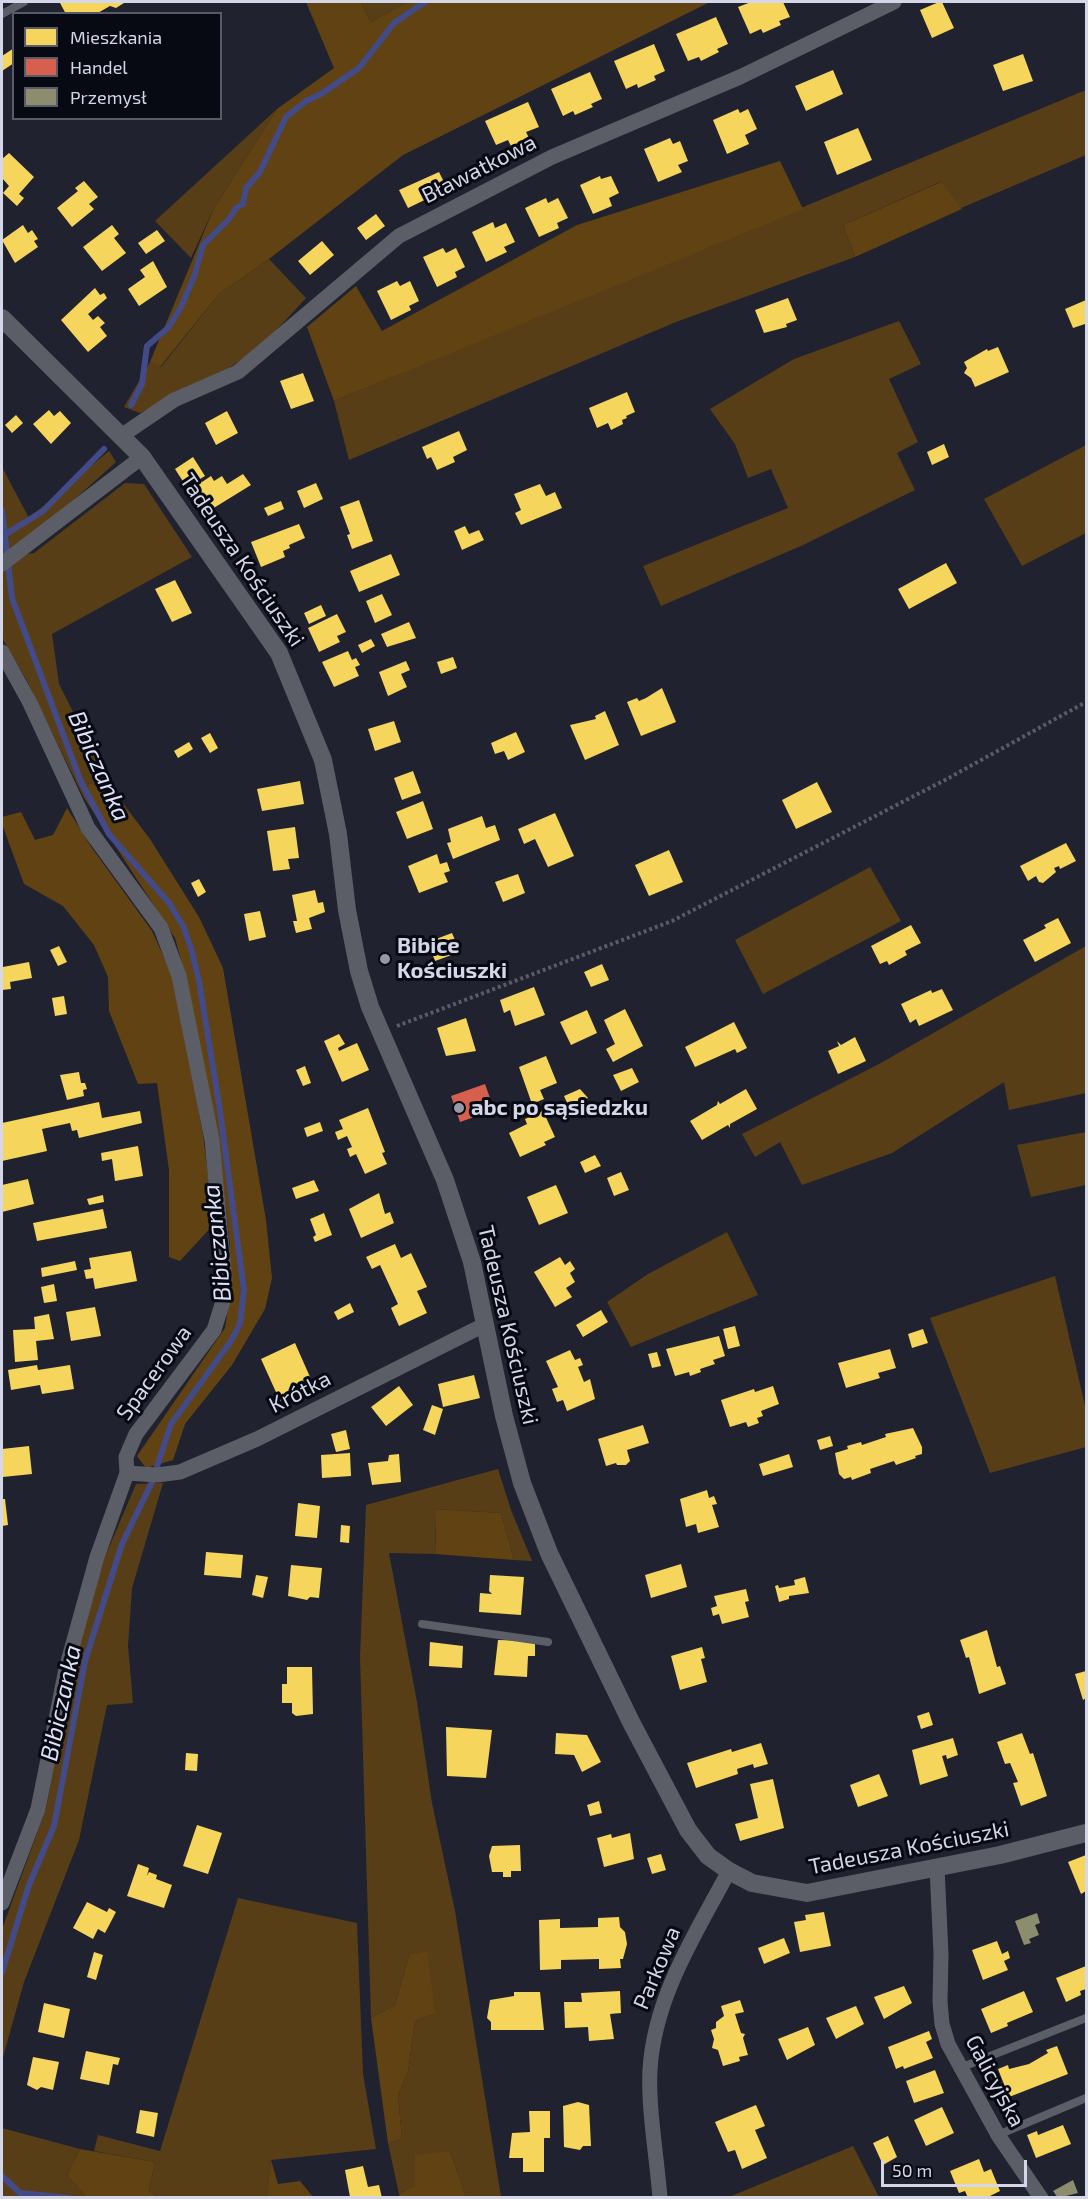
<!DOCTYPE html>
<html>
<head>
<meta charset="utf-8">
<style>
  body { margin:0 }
  #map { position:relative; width:1088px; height:2199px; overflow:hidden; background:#20222f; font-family:"Exo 2",sans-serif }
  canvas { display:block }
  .frame { position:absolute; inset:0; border:3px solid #d3d7e7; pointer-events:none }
  .legend { position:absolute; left:12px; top:12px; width:210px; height:108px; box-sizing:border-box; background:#070913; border:2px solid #595b68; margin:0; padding:8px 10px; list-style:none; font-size:18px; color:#d3d7e7 }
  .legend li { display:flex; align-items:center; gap:12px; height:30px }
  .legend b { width:30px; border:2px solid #595b68 }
  .scale { position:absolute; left:881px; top:2160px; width:146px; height:27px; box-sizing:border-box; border:3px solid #d3d7e7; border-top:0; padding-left:8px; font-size:18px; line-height:21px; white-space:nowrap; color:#d3d7e7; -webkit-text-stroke:4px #070913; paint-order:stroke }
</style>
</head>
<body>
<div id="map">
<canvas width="1088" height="2199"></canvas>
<div class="frame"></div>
<ul class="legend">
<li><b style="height:16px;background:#f6d55c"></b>Mieszkania</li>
<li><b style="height:16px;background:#d6604d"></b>Handel</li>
<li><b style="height:16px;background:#8c8c6e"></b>Przemysł</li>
</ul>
<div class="scale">50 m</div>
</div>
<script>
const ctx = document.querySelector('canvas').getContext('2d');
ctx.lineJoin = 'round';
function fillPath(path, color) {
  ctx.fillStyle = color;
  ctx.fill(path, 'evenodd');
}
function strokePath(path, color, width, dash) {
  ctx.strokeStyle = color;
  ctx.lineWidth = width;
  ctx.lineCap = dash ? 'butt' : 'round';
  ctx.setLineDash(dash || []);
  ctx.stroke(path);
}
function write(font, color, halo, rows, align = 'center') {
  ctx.font = font + ' "Exo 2",sans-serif';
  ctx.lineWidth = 6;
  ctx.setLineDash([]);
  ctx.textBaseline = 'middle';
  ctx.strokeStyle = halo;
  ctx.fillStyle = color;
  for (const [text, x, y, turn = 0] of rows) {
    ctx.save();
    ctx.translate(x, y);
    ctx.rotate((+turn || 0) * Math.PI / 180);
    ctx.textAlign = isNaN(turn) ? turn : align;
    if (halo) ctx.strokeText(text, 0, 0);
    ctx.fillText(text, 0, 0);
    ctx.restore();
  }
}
fillPath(new Path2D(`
  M361,2H407L371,22Z
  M1086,90V155L961,208L940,182L843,225L855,257L676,322L349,460L334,401Z
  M277,109L214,208L191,258L155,221Z
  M269,259L306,298L260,348L221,373L140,413L124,407L150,362L161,367L219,294Z
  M899,321L921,364L889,379L918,442L897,453L915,490L801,546L661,606L643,566L788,508L771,469L748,478L735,444L710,409L794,359Z
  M1086,445V533L1022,566L984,499Z
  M109,451L116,462L36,534L2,557V467L29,518Z
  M125,483L144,484L192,557L52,634L59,684L112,789L89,783L83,796L26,679L2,638V571L27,554L34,553Z
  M870,867L901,921L763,994L735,940Z
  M1086,946V1093L1009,1110L1004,1082L892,1153L802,1185L780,1142L755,1157L742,1134L879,1064Z
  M1086,1132V1185L1031,1197L1017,1145Z
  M727,1232L758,1295L631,1347L607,1302L648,1274Z
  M1055,1276L1086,1410V1447L990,1473L930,1318Z
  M498,1469L511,1510L532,1561L514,1560L501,1513L435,1509L436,1554L389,1553L417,1702L432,1803L455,1911L501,2197H466L450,2151L415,2185L399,2194L388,2143L402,2139L398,2094L408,2072L415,2021L435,2014L409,1955L395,2005L371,2018L360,1657L366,1505Z
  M163,1483L132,1588L128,1646L133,1703L107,1705L79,1840L24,1982L2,2061V1929L46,1809L72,1670L104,1559L136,1484Z
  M238,1898L357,1923L363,2074L376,2149L271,2160L267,2198L158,2197L149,2191L155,2162L94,2151L98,2135L160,2151Z
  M2,2128L80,2149L67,2175L86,2197H2Z
  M853,2146L879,2197H729Z`), '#583e17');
fillPath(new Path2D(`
  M306,2H361L371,22L407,2H710L403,155L269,259L219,294L160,367L150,362L214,208L277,109L334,68Z
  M780,161L803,209L334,401L307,327L356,286L382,331L577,225Z
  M941,182L962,209L855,257L843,225Z
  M89,783L112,789L150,839L199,917L223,968L266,1220L272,1278L265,1309L232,1365L185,1424L173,1460L146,1468L137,1456L225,1328L230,1294V1246L221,1162L186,978L175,938L83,796Z
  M67,808L92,848L152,931L176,984L203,1135L214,1224L180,1261L169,1257V1170L157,1083L138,1084L109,1011L108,977L94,945L63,906L24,884L2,824V817L21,812L35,840L53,835Z
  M435,1509L501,1513L514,1560L436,1554Z
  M427,1951L435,2014L415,2021L408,2072L398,2094L402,2139L388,2143L371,2018L395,2005L409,1955Z
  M80,2149L155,2162L149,2191L158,2197H86L67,2175Z
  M450,2151L466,2197H400L399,2194L415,2185V2155Z
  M271,2160L278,2184L300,2181L313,2197H267Z`), '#614213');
fillPath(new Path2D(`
  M123,2L124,3L116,8L110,6L96,14H66L60,3Z
  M751,2H783L790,17L779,21L781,25L763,33L761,29L750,34L738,7Z
  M939,2H942L954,28L932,38L920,10Z
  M716,17L728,44L717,49L719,52L701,61L699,57L688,61L676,34Z
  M654,44L665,71L654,76L656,80L638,88L637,84L626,89L614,61Z
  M14,48V63L2,71V56Z
  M1023,54L1033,81L1003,91L993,65Z
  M833,70L843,94L806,111L795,86Z
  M590,72L602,99L591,104L593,107L575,115L573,111L563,116L551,89Z
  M528,102L539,127L526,132L529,138L511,146L508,140L496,145L485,121Z
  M738,109L740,113L748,109L757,129L745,135L749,144L727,154L713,120Z
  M858,128L872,160L837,175L824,142Z
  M670,138L673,144L680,141L688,161L678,165L682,172L658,182L644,149Z
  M9,153L34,177L19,194L24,198L17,206L3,193L9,186L2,178V159Z
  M439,172L446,186L435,192L437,194L408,208L399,190Z
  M600,176L601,179L611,176L619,193L609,198L612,206L593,214L580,185Z
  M84,181L98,197L89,204L94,209L72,227L57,208L78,191L75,188Z
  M546,198L548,203L558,198L568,218L557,223L559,228L539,237L525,208Z
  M376,214L385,226L366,240L357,228Z
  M493,222L495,228L506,223L515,242L504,247L507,252L486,262L472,232Z
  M23,225L28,233L32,230L38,239L34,241L38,247L15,263L2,240Z
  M112,225L119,234L114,238L126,253L102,271L83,247Z
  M157,230L165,241L146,254L138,243Z
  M322,241L334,255L310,275L298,261Z
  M443,248L446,253L456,248L465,267L455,272L457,277L437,287L423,257Z
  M153,261L167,287L139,306L128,289L145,277L140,270Z
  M397,281L400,286L410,281L419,301L409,306L411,310L391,320L377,291Z
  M95,288L100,295L104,293L107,298L88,314L93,320L98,316L105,323L100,327L107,336L88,352L61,320Z
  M788,298L797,320L786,324L787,327L764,333L755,310Z
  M1086,300V328L1085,324L1073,328L1065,309Z
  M998,347L1009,372L975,387L971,378L964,373L967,368L964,362L987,349L988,351Z
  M303,373L314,401L291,409L280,381Z
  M627,392L635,412L626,416L627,418L622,420L623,424L611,430L608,423L597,428L589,408Z
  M49,410L54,416L60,411L71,423L51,444L33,424Z
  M227,411L238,433L216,445L205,423Z
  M16,415L23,423L12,433L5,425Z
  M459,431L467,450L453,457L455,462L437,470L431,457L427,459L422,447Z
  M944,444L949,457L932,465L927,452Z
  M193,457L205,476L200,479L202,482L211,476L214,481L222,476L227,484L243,474L251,485L204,514L175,469Z
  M316,483L323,499L304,508L297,491Z
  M540,484L546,496L555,492L562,508L521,525L515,513L521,510L514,494Z
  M359,500L373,541L352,549L347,535L350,534L340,507Z
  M281,501L284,509L268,516L264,508Z
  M299,524L305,538L289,545L290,548L283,551L285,557L261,567L251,542Z
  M465,526L469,534L479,530L484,540L462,550L454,531Z
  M391,554L400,575L359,592L350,571Z
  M946,563L957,583L909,609L898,589Z
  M175,580L192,613L172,622L155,589Z
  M382,594L392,615L375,623L366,601Z
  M321,605L326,616L309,624L304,613Z
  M337,614L346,632L337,636L340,642L319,652L308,628Z
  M409,622L416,638L387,647L381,634Z
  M371,639L375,646L362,653L358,645Z
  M348,651L352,660L356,658L360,665L355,667L359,676L334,687L322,662Z
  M453,657L457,668L441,674L437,662Z
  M406,661L410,670L401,674L407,687L388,696L379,672Z
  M662,688L676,722L641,736L627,702L637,698L639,701L646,698Z
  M605,711L619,745L585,760L570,725L596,719L595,716Z
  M394,721L401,742L375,751L368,729Z
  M516,732L525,752L508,760L504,751L495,754L491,743Z
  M210,733L218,748L210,753L201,738Z
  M189,742L193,749L178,758L174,751Z
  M413,771L421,793L402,800L394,778Z
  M300,781L304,804L262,811L257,789Z
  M817,782L832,812L796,829L782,800Z
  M423,801L433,829L407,839L396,812Z
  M555,813L574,856L548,867L535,839L524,844L518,829Z
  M482,816L486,828L495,825L500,840L453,859L447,843L451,842L448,829Z
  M295,827L299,858L288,859L290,869L273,871L267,831Z
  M1066,843L1076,861L1060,869L1059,866L1054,868L1056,872L1043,883L1039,882L1036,876L1028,881L1020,866Z
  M669,850L683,882L649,896L635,865Z
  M437,854L440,864L447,862L450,871L444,873L448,882L419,893L408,866Z
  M518,874L525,893L503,902L495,882Z
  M199,879L206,892L198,897L191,883Z
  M315,890L318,903L323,902L325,912L309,918L312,929L296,933L293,921H297L292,895Z
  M260,911L266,937L249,941L244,914Z
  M1058,918L1071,943L1035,962L1023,940L1046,928L1044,925Z
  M911,925L921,943L905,951L907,955L889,965L887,961L880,964L871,946Z
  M452,933L460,952L435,961L428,942Z
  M59,946L67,962L58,966L50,950Z
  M29,962L32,978L10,982L11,989L2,990L3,967Z
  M602,964L609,980L591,987L584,972Z
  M534,987L545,1015L515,1026L510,1010L504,1013L500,1000Z
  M942,989L953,1010L919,1026L916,1019L910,1023L901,1004L931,990L932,993Z
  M64,996L67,1014L55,1016L52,998Z
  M625,1009L643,1046L613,1062L606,1049L615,1044L604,1020Z
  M587,1010L597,1033L571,1045L560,1022Z
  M466,1018L476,1051L446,1056L437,1028Z
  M734,1022L747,1048L737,1053L735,1049L695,1067L685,1047Z
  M339,1034L345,1044L338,1048L339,1051L357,1043L369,1070L342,1082L324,1041Z
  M855,1037L866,1061L838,1074L828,1051L839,1046L837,1041L841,1045Z
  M546,1056L557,1083L540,1090L544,1099L532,1104L519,1067Z
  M305,1066L311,1083L303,1086L296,1070Z
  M632,1068L639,1082L621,1091L613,1075Z
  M79,1072L81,1083H85L87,1089L83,1090L84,1096L67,1100L60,1075Z
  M580,1089L588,1098L569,1107L564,1096Z
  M746,1089L757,1109L730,1124V1128L728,1125L702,1140L690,1121L717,1105L718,1101L720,1104Z
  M99,1102L102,1118L140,1111L142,1123L79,1138L77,1130L72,1131L70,1123L42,1129L47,1151L2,1161V1123Z
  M368,1108L385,1152L382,1153L387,1164L365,1174L356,1154L350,1157L347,1149L352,1147L347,1136L338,1140L335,1132L343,1129L339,1120Z
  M543,1111L555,1137L544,1142L546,1145L520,1157L509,1133L527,1124L525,1119Z
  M320,1122L323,1131L307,1137L304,1128Z
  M138,1146L143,1176L115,1181L112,1159L102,1161L101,1153Z
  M595,1155L601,1166L585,1173L580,1162Z
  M621,1172L629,1190L614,1196L607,1178Z
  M28,1179L34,1204L2,1212V1185Z
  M314,1180L319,1191L296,1199L292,1188Z
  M556,1185L568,1213L539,1225L527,1197Z
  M379,1193L385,1214L390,1212L394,1223L361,1238L349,1209Z
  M103,1195L104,1202L89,1205L87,1199Z
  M103,1209L107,1228L37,1241L33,1223Z
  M324,1213L332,1235L315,1242L313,1237L316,1235L310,1219Z
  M395,1244L401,1258L411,1253L427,1287L417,1291L427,1313L399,1326L391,1308L398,1304L380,1265L372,1269L366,1257Z
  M131,1251L137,1281L95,1289L93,1278L86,1279L84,1270L91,1269L89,1258Z
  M560,1257L565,1265L570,1261L575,1269L570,1273L575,1282L566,1288L572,1297L555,1307L534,1272Z
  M75,1261L77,1270L42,1277L41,1268Z
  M54,1284L57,1301L44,1303L41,1287Z
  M350,1303L354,1312L338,1320L334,1312Z
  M95,1307L101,1336L71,1341L66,1312Z
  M601,1310L608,1322L583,1337L576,1325Z
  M49,1314L54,1339L36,1341L38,1360L15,1362L13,1330L35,1329L34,1317Z
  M735,1326L740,1346L728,1349L723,1329Z
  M923,1329L928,1343L912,1348L908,1334Z
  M719,1336L725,1356L713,1360L715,1364L700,1369L701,1372L690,1376L689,1372L675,1376L666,1349Z
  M295,1343L314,1386L280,1401L261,1359Z
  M890,1349L896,1368L878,1373L880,1378L846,1388L838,1363Z
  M570,1350L575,1360L580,1358L583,1365L578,1367L584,1382L590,1379L595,1399L567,1411L563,1400L557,1402L552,1389L558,1387L546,1361Z
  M657,1352L661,1366L652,1368L648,1354Z
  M37,1365L38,1370L70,1365L74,1389L42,1394L40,1385L11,1390L8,1370Z
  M474,1375L480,1398L443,1407L438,1384Z
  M399,1386L413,1405L386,1426L371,1407Z
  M773,1386L779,1404L761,1411L763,1416L757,1418L759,1423L748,1427L746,1422L730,1427L721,1400L754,1389L755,1392Z
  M432,1405L443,1409L435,1435L423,1430Z
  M643,1425L649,1443L627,1450L630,1461L626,1465H617L616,1463L606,1466L598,1439Z
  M913,1428L922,1447V1454L915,1456L916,1458L896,1465L894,1461L870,1469L871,1473L852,1480L851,1477L844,1479L839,1474L835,1453L848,1449L847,1446L861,1442L862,1445L886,1437L885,1434Z
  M346,1430L350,1449L336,1452L331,1434Z
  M830,1436L833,1446L820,1450L817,1440Z
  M29,1446L32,1474L3,1477L2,1449Z
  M350,1453L351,1476L322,1478L321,1455Z
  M399,1454L401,1482L372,1485L368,1463L388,1461L389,1455Z
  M789,1454L793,1467L763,1476L759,1464Z
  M707,1490L709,1498L714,1496L717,1504L712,1505L719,1527L698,1533L696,1524L686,1527L680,1499Z
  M2,1499H5L8,1525L2,1526Z
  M298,1503L320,1506L317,1538L295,1536Z
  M341,1525L350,1526L349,1543L340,1542Z
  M206,1552L243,1555L241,1578L204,1575Z
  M681,1564L687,1587L651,1598L645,1575Z
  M291,1565L322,1568L319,1598L310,1597L307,1600L288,1596Z
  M256,1575L268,1577L263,1598L252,1595Z
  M490,1575L524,1577L521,1615L479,1612L480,1593L492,1594L489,1591Z
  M805,1577L809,1593L789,1596V1599L779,1602L775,1586L778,1585L779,1588L795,1585L794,1580Z
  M746,1589L749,1601L745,1602L749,1617L722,1624L719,1614L713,1616L711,1608L717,1606L714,1596Z
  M987,1630L997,1667L1000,1666L1006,1684L979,1694L969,1657L966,1658L960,1640Z
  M498,1640L535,1641V1656H528L527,1677L494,1675Z
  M430,1642L463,1646L462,1668L429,1666Z
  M702,1647L705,1658L701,1659L707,1682L680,1690L671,1656Z
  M287,1667H312L313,1714L296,1716L292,1713V1703H282V1684H287Z
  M1086,1671V1698L1083,1700L1075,1674Z
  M929,1712L933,1725L921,1729L917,1716Z
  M446,1727L492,1730L486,1778L447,1776Z
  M556,1733L587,1735L601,1762L582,1772L574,1755L555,1754Z
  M1022,1733L1030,1754L1033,1753L1047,1796L1021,1806L1013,1783L1018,1782L1010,1763L1005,1764L997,1742Z
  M953,1738L958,1755L947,1759L946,1755L942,1756L948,1776L920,1785L912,1750Z
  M761,1743L768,1764L754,1768L753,1764L737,1769L738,1774L696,1788L687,1763L731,1749L732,1752Z
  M186,1753L198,1754L197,1771L185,1770Z
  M879,1774L888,1796L858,1807L850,1785Z
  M773,1779L784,1828L740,1841L735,1824L758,1818L750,1784Z
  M599,1801L602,1813L590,1816L587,1805Z
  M197,1825L222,1833L208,1874L183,1866Z
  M630,1833L634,1859L604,1867L597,1838L611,1834L612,1838Z
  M520,1845L521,1871H511V1877H503V1872H492L489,1856L492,1846Z
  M661,1854L666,1870L652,1874L647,1858Z
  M1086,1855V1891L1081,1894L1068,1862Z
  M138,1864L149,1868L147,1876L149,1872L157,1875L156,1879L172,1885L164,1908L127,1896Z
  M87,1902L107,1912L109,1908L116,1912L105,1933L98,1929L93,1939L73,1928Z
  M824,1912L831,1946L800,1952L794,1922L806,1920L805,1915Z
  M619,1917L620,1927L625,1932L627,1944L623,1959H620L621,1968L599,1969V1959L561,1960V1969L540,1970L539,1920L560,1919V1928L598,1927V1918Z
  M784,1938L790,1953L764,1964L758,1948Z
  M997,1941L1002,1954L1008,1951L1010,1958L1004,1961L1008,1970L983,1980L972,1950Z
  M94,1952L103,1955L96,1980L87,1977Z
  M1086,1966V1989L1080,1991L1081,1995L1066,2002L1056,1978Z
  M904,1986L912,2003L884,2019L874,1997Z
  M620,1991L621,2013L610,2014L614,2039L589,2041L588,2027L565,2028L564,2002H582L581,1993Z
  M1024,1991L1033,2012L1007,2023L1008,2026L991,2033L981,2009Z
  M514,1992H540L544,2030H491V2022L487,2018L490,2000L514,1996Z
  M740,2000L744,2012L735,2014L741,2033L745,2034L743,2038L748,2055L739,2057L740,2061L723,2066L718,2050L712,2048L714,2039L711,2030L716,2028V2022L724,2016L721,2006Z
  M44,2003L70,2009L64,2038L38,2032Z
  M856,2006L864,2024L836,2039L826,2018Z
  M808,2027L815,2045L787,2060L778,2039Z
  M929,2031L932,2039L926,2042L933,2058L904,2069L903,2066L896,2069L888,2047Z
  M1057,2046L1068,2074L1009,2097L998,2069L1008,2065L1009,2069L1029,2064L1048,2053L1046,2050Z
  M86,2051L120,2058L118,2065L113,2064L109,2085L80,2079Z
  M33,2057L59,2062L53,2090L41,2087L37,2090L27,2085Z
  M935,2070L944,2093L914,2103L906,2081Z
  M578,2102L589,2105L591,2146H583L580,2150L564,2147L563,2106Z
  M756,2105L765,2126L755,2130L767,2158L742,2169L735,2150L728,2152L715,2122Z
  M942,2107L954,2133L926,2146L914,2120Z
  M140,2110L158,2113L154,2137L136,2133Z
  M529,2111H550V2138H544V2172H523V2158H509L512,2133L530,2132Z
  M1063,2125L1071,2144L1036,2158L1027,2135L1037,2131L1038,2135Z
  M888,2136L897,2157L883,2165L873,2143Z
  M979,2159L984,2172L991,2169L1000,2191L986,2198H968L965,2191L959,2193L950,2171Z
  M363,2166L368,2187L379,2185L382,2198L350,2197L345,2170Z`), '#f6d55c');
fillPath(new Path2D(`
  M485,1084L490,1098L478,1102L483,1114L460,1122L451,1096Z`), '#d6604d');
fillPath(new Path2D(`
  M1037,1913L1040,1923L1035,1925L1039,1935L1029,1939L1031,1943L1024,1945L1015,1921Z
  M1073,2180L1078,2193L1058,2198L1053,2191Z`), '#8c8c6e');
strokePath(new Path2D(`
  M131,405L142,384L147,346L168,328L180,309L194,277L203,245L229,219L236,208L243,204L246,188L260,172L286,117L306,101L321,94L359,68L394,23L425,2
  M2,510L12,598L81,782L109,834L170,904L184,928L191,948L199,981L219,1104L244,1290L240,1324L231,1341L171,1424L152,1482L122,1544L85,1661L54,1826L29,1885L2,1972
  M6,534L43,511L104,449
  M2,2176L20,2193L69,2198`), '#424b87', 6);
strokePath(new Path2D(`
  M397,1026L672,921L945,780L1086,702`), '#595b65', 4, [3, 3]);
strokePath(new Path2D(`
  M2,14L24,2
  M422,1624L548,1642
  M960,2068L1086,2018
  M998,2135L1086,2098`), '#5c5e67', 8);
strokePath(new Path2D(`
  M121,436L174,400L238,372L399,236L552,157L740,77L894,2
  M2,564L142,457
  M2,652L30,703L88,828L161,928L179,976L212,1140L225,1280L224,1298L214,1330L136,1434L126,1457L127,1473L97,1557L66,1669L38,1809L2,1903
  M127,1473L157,1475L180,1472L257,1439L486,1324
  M937,1867L941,1954L940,2002L942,2024L948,2044L998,2135L1041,2198
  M660,2198C657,2158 648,2109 650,2070C654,1997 696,1933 729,1871`), '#5c5e67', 15);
strokePath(new Path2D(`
  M2,318L142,457L279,653L323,760L338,834L347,910L359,971L370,1007L445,1180L472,1262L504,1416L522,1483L549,1553L631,1722L688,1830L708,1856L729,1871L752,1883L807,1893L1000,1855L1086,1833`), '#5c5e67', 18);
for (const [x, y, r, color] of [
  [385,959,6,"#9498a7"],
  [459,1108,6,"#9498a7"]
]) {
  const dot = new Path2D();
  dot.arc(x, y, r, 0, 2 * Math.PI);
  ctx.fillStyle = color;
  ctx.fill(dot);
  strokePath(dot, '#070913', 2);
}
write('22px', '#d3d7e7', '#070913', [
  ["Bławatkowa",479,169,-27],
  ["Tadeusza Kościuszki",242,560,56],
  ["Tadeusza Kościuszki",508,1325,77],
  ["Spacerowa",154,1373,-54],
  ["Krótka",300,1392,-27],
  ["Tadeusza Kościuszki",909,1848,-11],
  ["Parkowa",657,1968,-67],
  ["Galicyjska",995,2081,62]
]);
write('bold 22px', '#d3d7e7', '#070913', [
  ["Bibice",397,946],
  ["Kościuszki",397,971],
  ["abc po sąsiedzku",471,1108]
], 'left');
write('italic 24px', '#dee2f6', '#070913', [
  ["Bibiczanka",99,766,66],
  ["Bibiczanka",217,1243,-96],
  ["Bibiczanka",61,1703,-78]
]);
</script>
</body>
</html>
